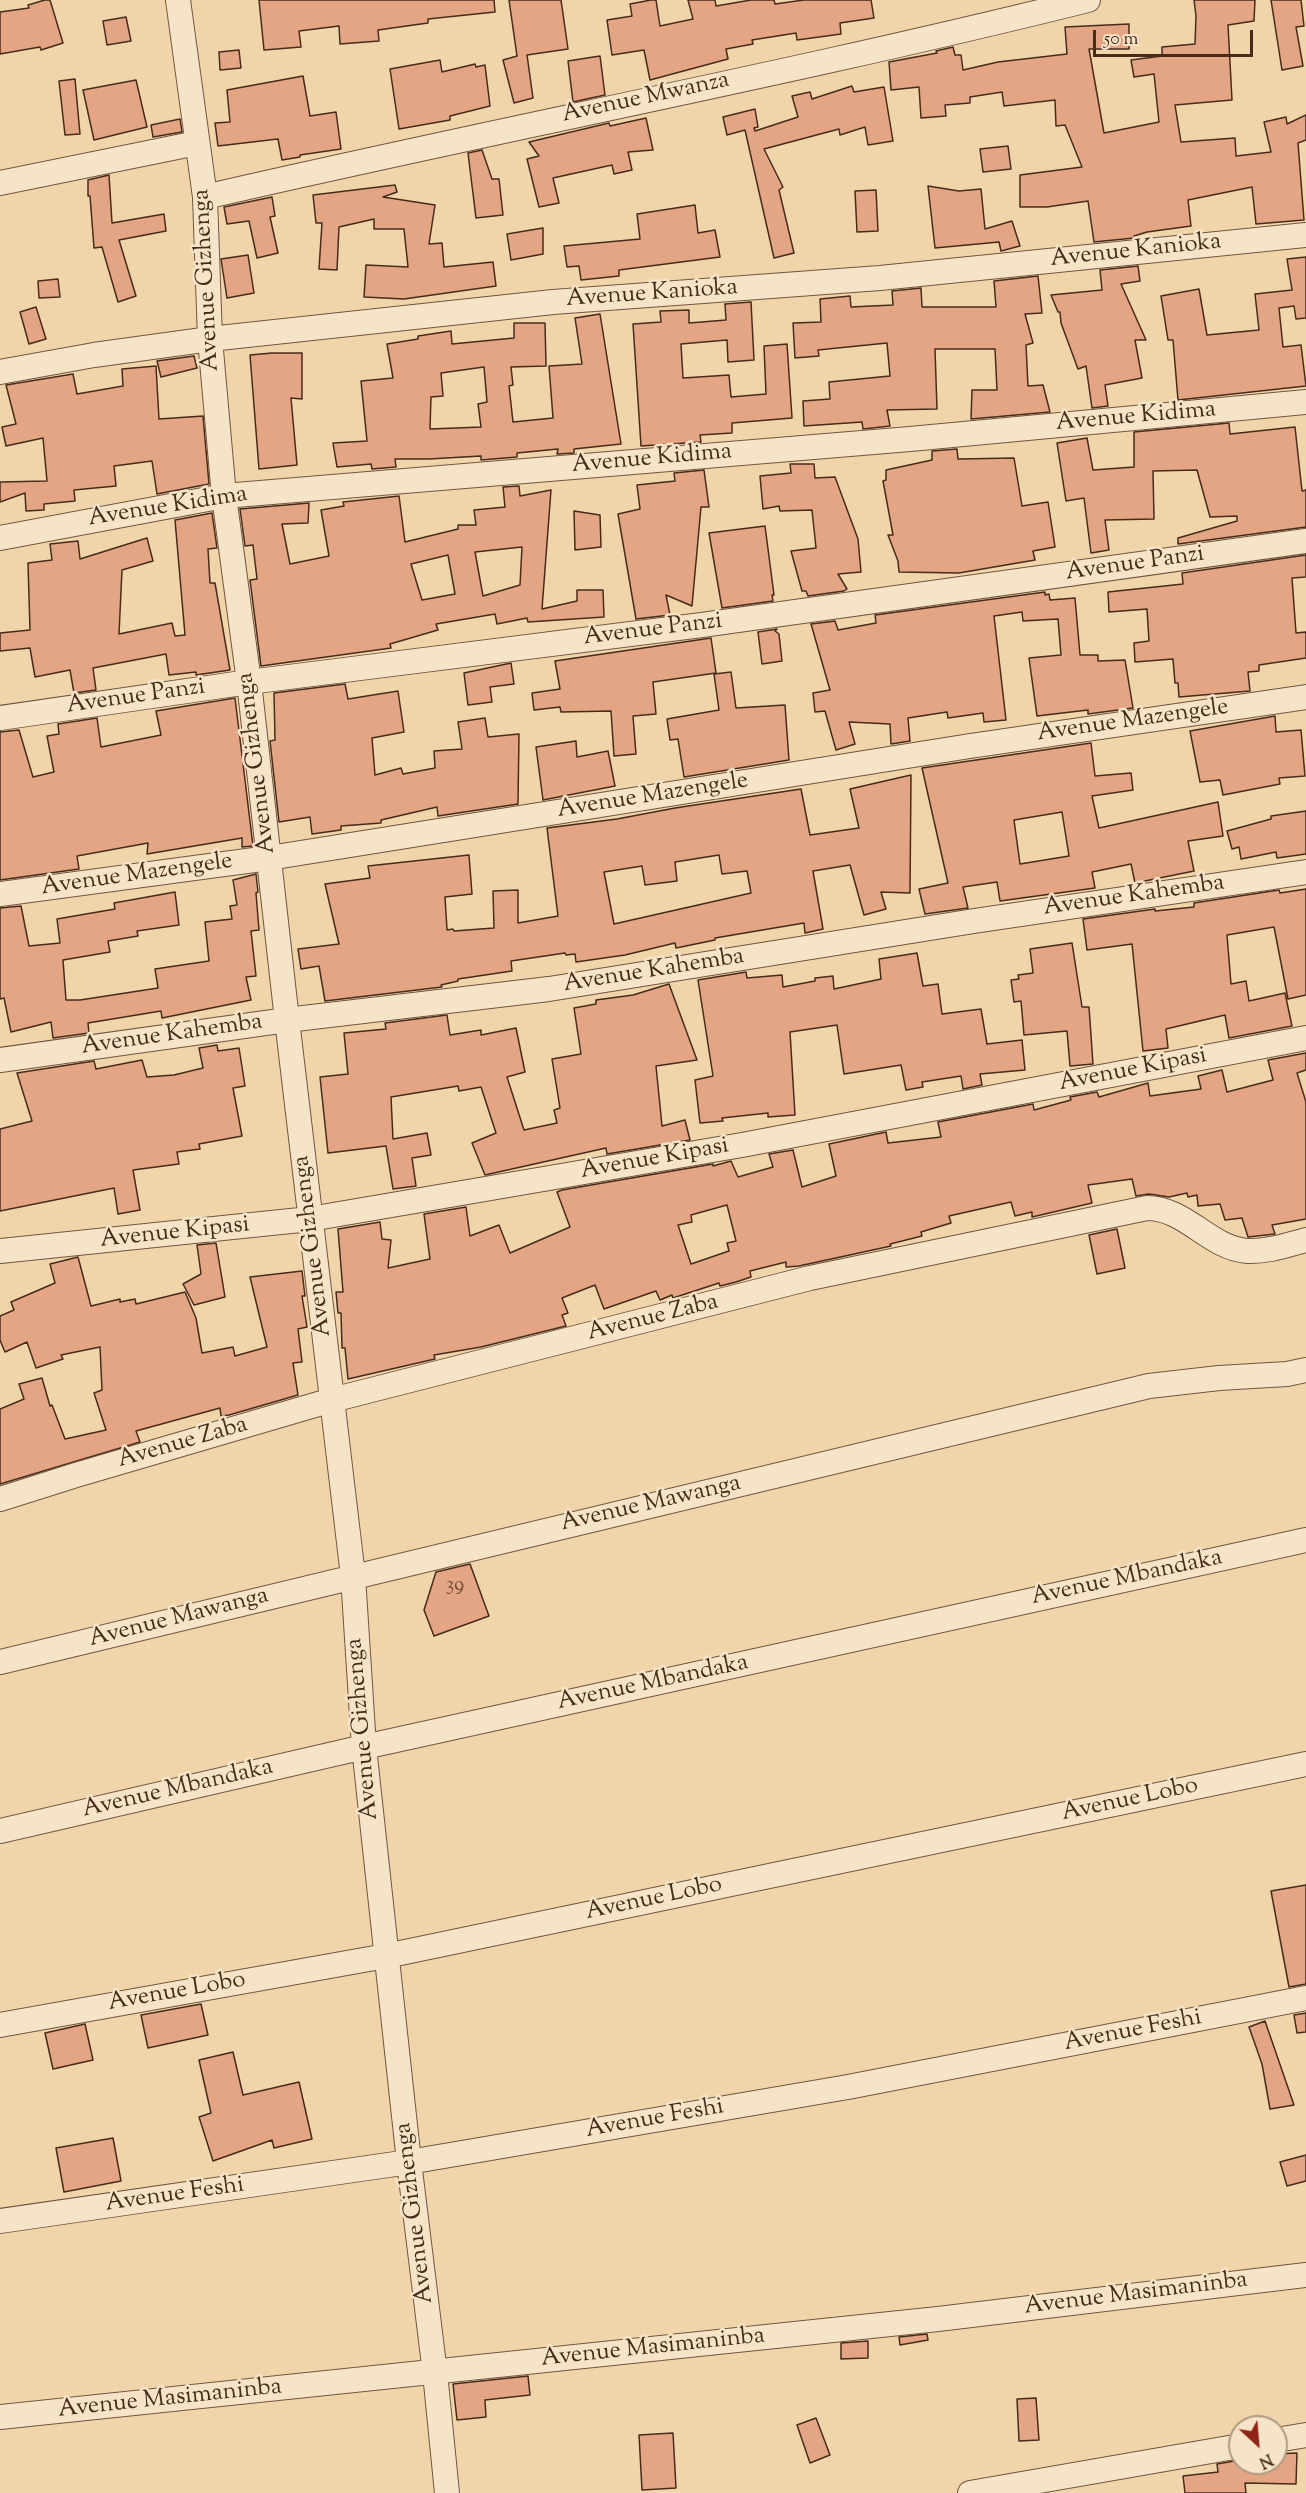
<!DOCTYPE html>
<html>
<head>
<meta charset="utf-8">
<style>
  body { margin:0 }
  #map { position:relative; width:1306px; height:2493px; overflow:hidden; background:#f1d5aa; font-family:"Sorts Mill Goudy",serif }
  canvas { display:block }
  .north { position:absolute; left:1228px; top:2415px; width:60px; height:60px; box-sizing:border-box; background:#f6e4c8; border:2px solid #b09a83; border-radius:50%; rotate:154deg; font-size:16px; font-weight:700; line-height:24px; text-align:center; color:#472b1b }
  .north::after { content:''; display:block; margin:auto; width:21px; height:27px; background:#8f2418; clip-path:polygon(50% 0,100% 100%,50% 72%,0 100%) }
  .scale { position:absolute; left:1093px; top:30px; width:160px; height:27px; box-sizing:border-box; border:3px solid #472b1b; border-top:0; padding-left:8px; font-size:18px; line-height:21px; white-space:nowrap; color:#472b1b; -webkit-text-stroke:4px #f6e4c8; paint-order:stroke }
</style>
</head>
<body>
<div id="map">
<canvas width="1306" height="2493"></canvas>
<div class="north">N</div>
<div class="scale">50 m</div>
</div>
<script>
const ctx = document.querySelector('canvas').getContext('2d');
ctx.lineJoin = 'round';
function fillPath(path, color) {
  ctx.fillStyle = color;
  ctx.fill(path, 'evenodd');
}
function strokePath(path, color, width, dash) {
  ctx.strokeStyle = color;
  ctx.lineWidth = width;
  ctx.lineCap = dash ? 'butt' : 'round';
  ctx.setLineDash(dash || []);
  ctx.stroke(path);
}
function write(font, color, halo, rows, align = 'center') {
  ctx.font = font + ' "Sorts Mill Goudy",serif';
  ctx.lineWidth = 5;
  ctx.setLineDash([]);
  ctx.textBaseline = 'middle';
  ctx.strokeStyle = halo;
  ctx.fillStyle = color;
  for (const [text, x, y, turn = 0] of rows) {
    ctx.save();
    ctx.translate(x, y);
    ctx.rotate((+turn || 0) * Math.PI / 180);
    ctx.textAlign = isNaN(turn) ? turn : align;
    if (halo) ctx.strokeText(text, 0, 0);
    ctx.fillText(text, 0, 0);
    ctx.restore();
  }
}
const building = new Path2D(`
  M45,0H50L63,43L41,50L40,47L0,54V12L29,8L28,5Z
  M259,0H494L495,12L428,19V23L378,30L379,41L340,44L339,26L299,31L301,47L264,50Z
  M509,0H561L568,49L527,55L533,98L514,103L503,60L517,56Z
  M651,0H656L660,26L693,19L688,0H715L716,6L751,0H774L775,4L804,0H871L874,18L840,23L841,34L797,40L796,33L752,40L753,44L726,49L728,59L650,80L644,50L612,55L607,20L632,16L630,4Z
  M1194,0H1255L1254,21L1228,25L1232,100L1175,105L1181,142L1235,138L1236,156L1271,152L1264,122L1286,117L1287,124L1306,115V140L1298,143L1304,220L1256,224L1252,187L1188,200L1191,226L1147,232L1134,236V238L1094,242L1088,201L1047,207H1020V175L1082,167L1065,125L1056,126L1055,100L1004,106L1002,92L970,97V103L945,105L946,116L921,118L919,87L891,90L889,62L937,53L936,51L953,47L955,55H961L963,70L998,62L1067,54L1065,27L1129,24V49H1089L1104,133L1159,122L1154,74L1134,77L1131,60L1162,56V47L1195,44L1196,16Z
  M1271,0H1301L1304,26L1296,27L1303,66L1282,70Z
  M126,17L131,41L107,45L103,21Z
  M239,50L241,68L220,70L219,52Z
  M600,56L605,95L573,102L568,61Z
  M440,60L442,72L475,64L476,67L485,65L490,106L450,116V120L399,129L390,69Z
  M303,76L310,116L336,112L341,149L300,155V157L282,160L278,139L218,146L215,123L230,122L227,90Z
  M75,79L80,134L65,135L59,81Z
  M136,80L147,127L94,140L83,90Z
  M852,86L854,92L884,87L893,141L868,145L865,127L840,135L839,129L764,149L783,187L779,190L794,253L774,258L745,130L727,135L723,117L755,109L758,127L754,128L755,131L798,117L792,96L810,92L812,99Z
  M646,118L653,150L628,152L632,170L614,174L612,165L553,178L559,203L539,207L527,159L539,156L529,142L609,123L610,126Z
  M180,119L182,132L153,137L151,125Z
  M1008,146L1011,169L983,172L980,149Z
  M482,150L492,179H499L503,215L476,218L468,153Z
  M109,175L112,223L164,214L166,231L119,240L136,296L118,302L102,247L94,248L90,196H88V180Z
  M395,185L397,192L383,197L435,205L429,244L442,243L444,267L493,262L496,286L404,299L364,297L366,265L408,267L404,229H374V219L339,227L337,270L319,269L322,223H316L313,195Z
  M928,186L959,191L981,189L985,229L1012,221L1020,246L1001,251L999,242L935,248Z
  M876,190L878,231L857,232L855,191Z
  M272,197L275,216L270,217L278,253L257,258L249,221L227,224L224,207Z
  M695,205L698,233L715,230L720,257L619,270V276L581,280L579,266L567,267L564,246L640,239L637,214Z
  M543,228V254L511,260L507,234Z
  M248,255L254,293L227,298L221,259Z
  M1306,257V318L1296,319L1294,306L1279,308L1283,347L1301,345L1306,386L1178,400L1173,340H1168L1161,296L1199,289L1207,335L1259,330L1255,294L1292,290L1287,259Z
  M1138,266L1140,281L1121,284L1146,340H1135L1142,378L1105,385L1108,406L1092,408L1086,366L1078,369L1061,323L1060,312H1058L1051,295L1102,290L1100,270Z
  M1038,276L1042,313L1025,314L1033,343L1026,345L1028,386L1043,385L1050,412L971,419L972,390H997L995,349H935L937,409L887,410L890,426L863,429L862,422L804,426L803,401L830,399L829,382L890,376L887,343L818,350L819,356L795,358L793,323L821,322L820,299L850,296L851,307L893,305L892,291L921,288L922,307H996L994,281Z
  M58,279L60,297L39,298L38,281Z
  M751,302L754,360L728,362L727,340L681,344L683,378L729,375L731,397L766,394L764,346L787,344L792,418L732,423V433L700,435L701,442L641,446L633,324L661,322L660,311L689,310V323L726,320L725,304Z
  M36,307L46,339L29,344L20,312Z
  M600,314L621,444L574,449V453L557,454L558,449L517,453V457L481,460V456L429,459H395L396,467L372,469L371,464L337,467L333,443L367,441L361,381L393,378L387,344L418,339V336L451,331L452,344L514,338V323H545L546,366L511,367L513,385L509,386L513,422L553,418L549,366L582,364L575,318ZM484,367L487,402L478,404L481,427L430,429L431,397L443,396L441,373Z
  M272,353H302V399L291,398L297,465L259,469L250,355Z
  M194,356L197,368L161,377L157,361Z
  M156,366L159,419L203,416L209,484L157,494L152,461L114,466L116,486L74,490L75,501L44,504V510L26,511L25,493L0,502V482L47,481L43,438L6,446L2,427L16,424L6,385L73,374L77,394L123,386L122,369Z
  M1229,423L1230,434L1295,427L1302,491L1306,490V527L1178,544V538L1237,521V516L1210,517L1197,470L1153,471L1154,519L1105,520L1109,550L1091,553L1084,498L1066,501L1057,443L1087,438L1093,470L1134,467V432Z
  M957,449L958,459L1014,458L1022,506L1048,502L1055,547L1033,551L1035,560L959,573L899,572L898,561L888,535H893L883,481L886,480V470L932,460V451Z
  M790,464H814L815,478L835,477L858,539L861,572L838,574L847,589L844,591L808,596L806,591H802L791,551L816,548L812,510L780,511L779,506L763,509L760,476L791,473Z
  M704,470L709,507H701L692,606L666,595L670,615L636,619L618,514L640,509L637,485L675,481L674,473Z
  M519,486L520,496L551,490L542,609L577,601V590H603L604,617L528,622L527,618L497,624L495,614L436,624L438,630L390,644L391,648L261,666L250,580L257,579L253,545L245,546L240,509L309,503L308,523L282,524L290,564L329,556L321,510L344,506L343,502L399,496L405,542L458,529V525H476L474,510L505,507L503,487ZM522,547L520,585L483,596L475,552ZM448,555L455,594L422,600L411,564Z
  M574,511L600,515L601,547L575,550Z
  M212,513L217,548L208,549L210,583H215L230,670L196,675V672L169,675L166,654L93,668L96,690L74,693L70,670L35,677L30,648L0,651V633L30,630L28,563L52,560L50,544L78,541L80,559L147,538L153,561L122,570L119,634L172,623L175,636L185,635L175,520Z
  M765,526L774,595H772L773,601L722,608L709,533Z
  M1306,555V577L1292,578L1296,633L1306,632V658L1259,665V671L1248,672L1250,691L1179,697L1178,683H1175L1173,659L1135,662L1134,643L1149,641L1147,609L1109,612L1108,592L1183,584L1182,573Z
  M1045,592V595L1049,594L1050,600L1075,598L1080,655H1098V661L1125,660L1133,708L1088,714V710L1037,716L1029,658L1061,655L1058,619L1023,621L1022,612L994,616L1006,720L984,722L983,713L948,718L947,712L908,718L910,741L891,744L890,724L849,722L855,744L836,750L825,711L815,712L813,693L830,690L811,624L835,621L838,630L876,623L875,615Z
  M777,629L775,631L779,634L782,661L762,664L758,632Z
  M711,638L716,673L653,682L656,714L633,716L636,754L614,756L611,711L561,712L560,707L534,710L532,693L560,689L555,661Z
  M511,663L514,684L490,687L492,702L468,705L464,673Z
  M731,672L736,708L785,705L789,760L684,777L678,739L670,740L667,719L719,710L714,674Z
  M345,684L348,699L398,691L404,732L372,738L375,775L401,768L403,774L435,768L434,751L462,749L458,722L485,718L488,737L519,734L518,804L438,816L437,807L381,820V823L341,826V830L312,834L310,817L279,822L270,741L275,740L274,693Z
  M235,698L253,846L242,847V838L147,854L148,843L77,856L79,869L0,880V732L19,730L33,777L54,772L47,736L59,734L58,724L97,718L101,747L161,735L156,711Z
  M1275,716L1276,732L1301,730L1305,776L1279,778L1280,784L1223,795L1220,780L1200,782L1190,731Z
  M576,741L577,757L608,751L615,786L543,800L536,747Z
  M1091,743L1095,776L1131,773L1133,790L1092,796L1099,828L1218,802L1223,836L1188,841L1194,871L1135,883L1131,864L1092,872L1095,888L1000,901L997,882L963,887L968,908L925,914L919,889L948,883L922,768ZM1062,812L1069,856L1020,864L1014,820Z
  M911,775L910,893L881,892L886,909L864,915L850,865L813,871L823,929L805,933L804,923L715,938V940L676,948L675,943L625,955L576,962L575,954L566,955L565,953L511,961L512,971L458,979V981L441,985L442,987L325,1001L319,966L301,969L298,949L339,944L325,884L370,878L368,866L469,855L472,894L445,897L447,930L453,929L454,931L494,928L493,891L518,890V923L558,916L547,828L617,819L675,808L801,789L810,835L859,828L850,789ZM719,855L722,874L747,871L751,893L614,924L604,872L642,866L645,885L677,881L675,862Z
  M1306,811V854L1277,858L1276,852L1241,859L1239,847L1232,849L1227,831L1271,819V816Z
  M256,874L258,892L256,893L259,930L251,931L256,976L246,977L251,1000L162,1018L161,1011L88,1023L89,1033L53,1038L51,1022L11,1032L4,998L0,999V908L21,906L29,946L60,943L57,919L115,909L114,903L175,892L179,925L137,931L138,936L108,941L110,952L63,960L66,1000H80L158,988L155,969L209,961L205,922L232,919L230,906L237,905L233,880Z
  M1306,889V995L1288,999L1274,927L1227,935L1231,984L1246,981L1249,1001L1285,993L1292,1026L1229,1038L1225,1015L1166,1029L1168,1048L1143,1051L1132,944L1087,950L1083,919L1155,909V911L1194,907V903L1279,890L1280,893Z
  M1072,943L1082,1007H1089L1093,1064L1070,1066L1067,1031L1024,1035L1021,1001L1014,1002L1011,980L1019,979L1018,975L1033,973L1030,949Z
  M917,953L923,986L938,984L942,1014L981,1009L987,1044L1022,1040L1025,1070L980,1074L982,1085L963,1089L961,1076L922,1082L923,1087L906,1090L901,1065L844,1074L837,1025L790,1032L795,1115L768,1117V1113L722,1118L723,1121L700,1123L695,1080L713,1076L698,980L746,972L747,978L782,975L783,987L815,981V978L833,976L834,989L881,979L879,959Z
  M669,984L697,1060L656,1066L662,1126L685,1120L690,1140L607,1154L606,1148L485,1175L472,1143L496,1133L481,1087L459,1091L458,1086L391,1097L393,1139L427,1133L431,1155L412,1158L416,1186L393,1189L386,1146L328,1153L320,1077L348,1074L344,1033L386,1029L385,1023L447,1015L450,1035L481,1030V1035L516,1028L525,1072L507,1077L524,1130L557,1123L554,1110L560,1108L552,1059L581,1054L574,1008L596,1004V1000L633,995Z
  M217,1045L218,1051L239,1048L245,1086L233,1088L242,1136L199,1144L200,1149L177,1152L179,1164L133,1170L140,1210L118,1214L114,1188L0,1211V1129L32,1121L17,1073L94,1061L96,1069L142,1060L147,1077L174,1075L203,1068L199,1048Z
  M1306,1053V1070L1297,1073L1306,1102V1219L1272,1225L1275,1234L1248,1237L1242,1218L1225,1220L1220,1204L1198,1206L1197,1195L1188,1197L1187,1193L1169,1197L1149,1194L1136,1196L1132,1179L1088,1185L1092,1203L1032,1217V1212L1015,1216L1011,1202L949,1216L951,1223L921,1232L922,1236L890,1244L891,1246L799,1266L786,1267V1262L750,1271L751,1277L736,1282L720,1286L719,1283L673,1298L672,1295L660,1300L656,1291L604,1309L595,1285L562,1298L568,1313L562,1315L566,1326L481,1347L434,1355L435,1359L348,1379L345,1348H342L341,1313H338L336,1292H343L338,1229L380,1222L382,1239L391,1240L388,1268L430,1259L424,1214L466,1207L470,1236L499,1225L510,1253L570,1227L557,1192L562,1190L713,1164V1166L731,1161L738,1177L773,1167L769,1154L793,1150L802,1187L836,1176L829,1144L886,1132L888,1143L941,1137L938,1122L1033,1104L1034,1110L1071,1100L1070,1097L1097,1092L1099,1097L1148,1083L1150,1096L1201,1089L1198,1076L1222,1070L1227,1092L1273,1080L1268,1060ZM727,1205L736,1241L727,1243L729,1251L691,1264L678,1225L692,1222L691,1215Z
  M1117,1229L1125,1268L1097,1274L1089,1235Z
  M216,1243L225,1297L194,1305L183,1284L201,1274L197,1245Z
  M78,1257L91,1306L120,1299V1302L135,1299L136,1304L185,1292L196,1318L202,1353L233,1347L235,1356L267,1347L250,1277L302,1271L305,1296H302L307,1327L298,1329L302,1362L293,1363L298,1395L229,1415L221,1416L220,1408L136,1431L140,1442L0,1484V1409L24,1399L19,1384L42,1378L50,1406L52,1405L65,1439L106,1430L94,1393L102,1390L100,1347L61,1355L63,1359L36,1368L27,1342L5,1352L0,1340V1316L14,1310L11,1302L55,1283L50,1264Z
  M470,1564L489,1616L434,1636L424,1610L436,1572Z
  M1306,1885V1984L1289,1987L1271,1891Z
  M201,2004L208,2035L148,2048L141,2015Z
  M1306,2013V2032L1297,2033L1294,2015Z
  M1265,2021L1294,2105L1270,2109L1262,2064L1249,2027Z
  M85,2024L93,2060L53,2069L45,2033Z
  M233,2052L243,2095L299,2082L312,2139L274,2148L272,2140L213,2161L199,2117L211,2113L199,2060Z
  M113,2138L121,2181L64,2192L56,2148Z
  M1306,2155V2181L1287,2186L1280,2162Z
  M927,2334L928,2340L900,2345L899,2337Z
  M868,2341V2358L841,2359V2343Z
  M528,2376L530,2395L485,2400L486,2417L457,2420L453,2384Z
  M1036,2398L1039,2440L1019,2441L1017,2399Z
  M816,2418L830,2455L810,2463L797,2425Z
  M673,2433L676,2488L642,2490L639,2435Z
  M1297,2453L1296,2484L1245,2483L1246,2493H1185L1183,2476L1218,2472L1217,2464L1240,2460V2463H1276V2454Z`);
fillPath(building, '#e3a584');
strokePath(building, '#472b1b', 1.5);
const minor = new Path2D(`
  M178,0L205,197L210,339L224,496L249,682L287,1020L353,1576L364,1747L409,2162L435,2373L447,2493
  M0,183L197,143
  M205,197C499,129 795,73 1088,0
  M0,372L94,355L210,339L553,302L880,278L1306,235
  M0,538L224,496L910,439L1306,402
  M0,718L249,682L702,625L1306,541
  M0,894L269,858L970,746L1306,697
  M0,1060L287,1020L549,989L974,921L1306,872
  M0,1251L310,1219L742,1145L1306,1038
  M0,1499L76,1475L332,1400L810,1278L1147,1208C1186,1208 1209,1248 1247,1251C1267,1252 1287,1245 1306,1240
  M0,1662L1149,1386L1219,1378L1287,1374L1306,1370
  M0,1831L364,1747L1306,1540
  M0,2025L386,1956L1306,1764
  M0,2221L409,2162L848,2087L1306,1998
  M0,2417L938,2319L1306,2275
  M1276,2440L1306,2435
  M970,2493L1240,2446`);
strokePath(minor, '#72563f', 26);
strokePath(minor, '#f6e4c8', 24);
write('21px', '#6e4a35', null, [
  ["39",455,1586]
]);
write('24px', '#472b1b', '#f6e4c8', [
  ["Avenue Mwanza",646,99,-12],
  ["Avenue Kanioka",1136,252,-6],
  ["Avenue Gizhenga",208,280,-93],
  ["Avenue Kanioka",652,295,-4],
  ["Avenue Kidima",1136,418,-5],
  ["Avenue Kidima",652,460,-5],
  ["Avenue Kidima",168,508,-9],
  ["Avenue Panzi",1135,565,-8],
  ["Avenue Panzi",653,631,-7],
  ["Avenue Panzi",136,698,-8],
  ["Avenue Mazengele",1133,722,-8],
  ["Avenue Gizhenga",258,763,-97],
  ["Avenue Mazengele",653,797,-9],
  ["Avenue Mazengele",137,876,-8],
  ["Avenue Kahemba",1134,897,-8],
  ["Avenue Kahemba",654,972,-9],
  ["Avenue Kahemba",172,1036,-8],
  ["Avenue Kipasi",1133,1071,-11],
  ["Avenue Kipasi",655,1160,-10],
  ["Avenue Kipasi",175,1234,-6],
  ["Avenue Gizhenga",314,1246,-97],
  ["Avenue Zaba",653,1319,-14],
  ["Avenue Zaba",183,1444,-16],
  ["Avenue Mawanga",651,1505,-13],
  ["Avenue Mbandaka",1127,1579,-12],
  ["Avenue Mawanga",179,1619,-14],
  ["Avenue Mbandaka",653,1684,-12],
  ["Avenue Gizhenga",364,1729,-95],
  ["Avenue Mbandaka",178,1790,-13],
  ["Avenue Lobo",1130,1801,-12],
  ["Avenue Lobo",654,1900,-12],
  ["Avenue Lobo",177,1993,-10],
  ["Avenue Feshi",1133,2032,-11],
  ["Avenue Feshi",655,2120,-10],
  ["Avenue Feshi",175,2196,-8],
  ["Avenue Gizhenga",416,2213,-97],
  ["Avenue Masimaninba",1136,2295,-7],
  ["Avenue Masimaninba",653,2349,-6],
  ["Avenue Masimaninba",170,2400,-6]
]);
</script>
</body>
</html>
